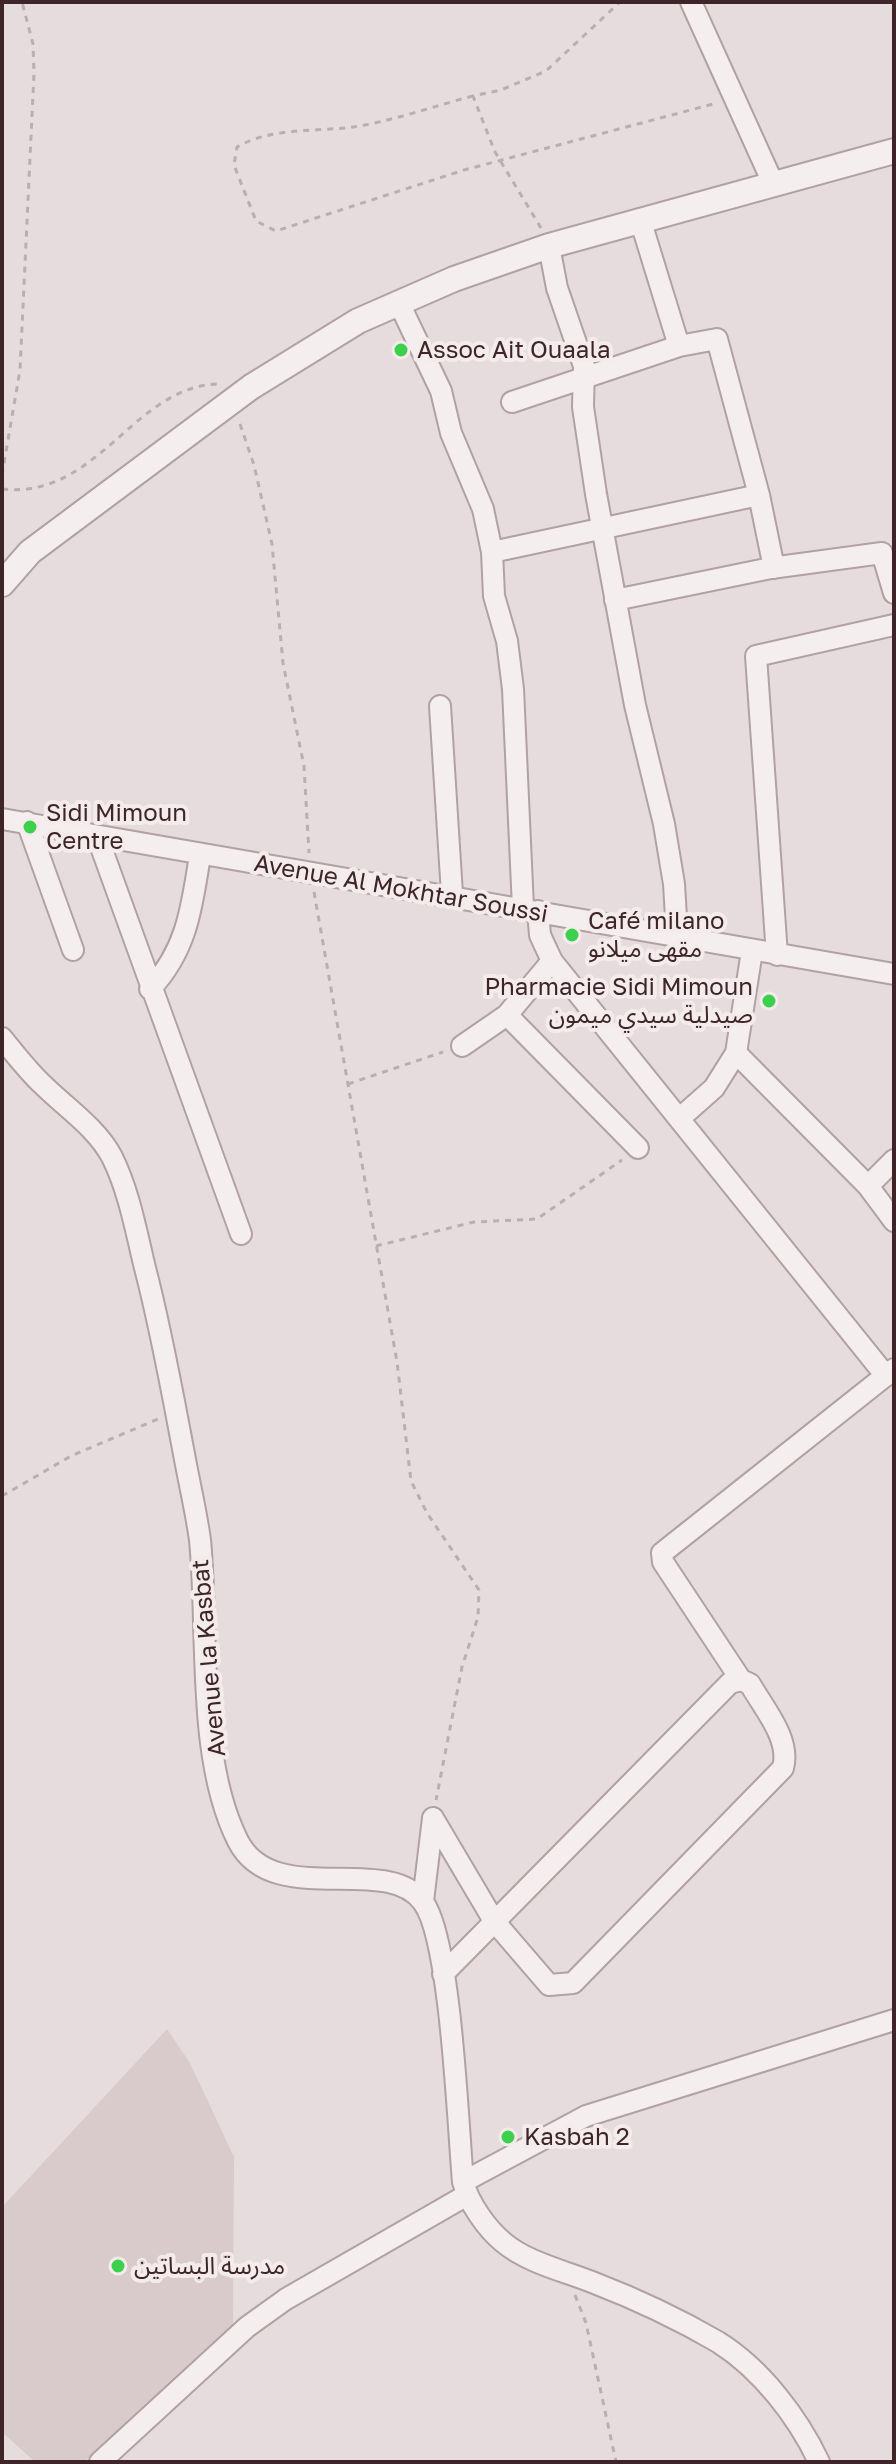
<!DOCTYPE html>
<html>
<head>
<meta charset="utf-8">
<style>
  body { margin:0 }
  #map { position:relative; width:896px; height:2464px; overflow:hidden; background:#e7dcdd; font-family:"Golos Text",sans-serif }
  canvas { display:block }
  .frame { position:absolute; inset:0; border:4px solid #3d2528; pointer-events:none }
</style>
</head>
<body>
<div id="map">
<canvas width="896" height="2464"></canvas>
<div class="frame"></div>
</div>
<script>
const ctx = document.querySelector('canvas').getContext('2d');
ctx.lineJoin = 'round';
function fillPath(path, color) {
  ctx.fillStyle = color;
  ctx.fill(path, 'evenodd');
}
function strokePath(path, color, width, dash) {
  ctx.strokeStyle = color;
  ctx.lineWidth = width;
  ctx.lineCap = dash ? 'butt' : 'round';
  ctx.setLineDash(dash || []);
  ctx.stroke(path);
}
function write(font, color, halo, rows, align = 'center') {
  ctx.font = font + ' "Golos Text","Noto Sans Arabic",sans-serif';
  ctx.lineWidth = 8;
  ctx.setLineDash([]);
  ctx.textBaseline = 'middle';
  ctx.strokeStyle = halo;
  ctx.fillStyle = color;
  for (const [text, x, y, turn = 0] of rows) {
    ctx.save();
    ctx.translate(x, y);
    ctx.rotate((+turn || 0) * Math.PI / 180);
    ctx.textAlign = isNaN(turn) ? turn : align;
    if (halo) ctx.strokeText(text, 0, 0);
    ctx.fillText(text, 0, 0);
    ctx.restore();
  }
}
fillPath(new Path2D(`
  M167,2029L190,2063L234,2157L233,2325L84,2462H35L2,2432V2207Z`), '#d9cacb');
const minor = new Path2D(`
  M691,2L772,181
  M640,219L679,346
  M549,246L557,288L584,366L583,407L596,494L635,705L664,824L674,884L677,934
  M399,303L441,391L451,433L483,509L492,552L494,596L507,641L513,689L523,908
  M512,402L679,346L717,339L759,495L774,568
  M492,552L759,495
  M615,600L771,568L882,553L894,593
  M440,706L452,894
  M2,819L894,974
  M27,822L73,950
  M97,836L241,1234
  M538,911L540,935L552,961L886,1376
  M777,955L756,656L894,625
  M150,989C187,950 192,907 200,855
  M507,1015L638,1148
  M2,1038C15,1054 27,1070 42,1084C65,1107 97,1128 112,1157C129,1191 136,1231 145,1268C161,1329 172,1391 184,1454C189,1482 196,1511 200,1540C209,1632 196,1758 238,1841C273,1910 386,1852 423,1902C451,1939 458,2127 463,2182C469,2203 486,2228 503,2242C526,2262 564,2271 592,2282C636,2299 677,2318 718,2342C761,2369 798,2417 819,2462
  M462,1046L507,1015L552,961
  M736,1053L868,1186L894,1221
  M680,1118L714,1088L736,1053L752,951
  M868,1186L894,1160
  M741,1680L663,1562L662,1553L894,1369
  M433,1818L494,1921L549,1985L573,1983L783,1768C791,1739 764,1709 750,1684L741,1680L730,1683L443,1974
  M423,1901L433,1818
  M463,2182L586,2116L894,2020
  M100,2462L247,2327L286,2299L467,2195`);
const tertiary = new Path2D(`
  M2,584L30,552L251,387L358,321L454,279L549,246L894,151`);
strokePath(minor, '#b1a1a3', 24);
strokePath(tertiary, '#b1a1a3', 28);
strokePath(new Path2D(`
  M473,96C434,106 393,121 353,127C315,132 272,127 237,147L234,165L256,221L276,231L464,170L717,103
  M541,228L495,152L473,96L501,90L546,71L620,2
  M240,424L254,465L272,544L283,663L304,766L309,853
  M2,475L20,370L34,73L33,44L22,2
  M2,489C98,500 134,385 219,384
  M314,892L397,1362L411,1481L427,1513L479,1590L478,1617L462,1667L436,1800
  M348,1084L443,1052
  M376,1246L474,1222L537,1219L622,1160
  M2,1496L71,1456L158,1419
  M575,2295L586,2323L616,2462`), '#baaeaf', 3, [6, 6]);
strokePath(minor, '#f5eeef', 20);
strokePath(tertiary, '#f5eeef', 24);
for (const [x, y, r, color] of [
  [401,350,8,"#3cd04d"],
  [30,827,8,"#3cd04d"],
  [572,935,8,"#3cd04d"],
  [769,1001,8,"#3cd04d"],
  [508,2137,8,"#3cd04d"],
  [118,2266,8,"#3cd04d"]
]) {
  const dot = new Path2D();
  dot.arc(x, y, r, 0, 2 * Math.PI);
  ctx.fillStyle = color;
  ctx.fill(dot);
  strokePath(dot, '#f4ebec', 3);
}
write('24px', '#3d2528', '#f4ebec', [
  ["Assoc Ait Ouaala",417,350],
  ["Sidi Mimoun",46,813],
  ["Centre",46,841],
  ["Café milano",588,921],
  ["مقهى ميلانو",588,949],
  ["Pharmacie Sidi Mimoun",753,987,"right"],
  ["صيدلية سيدي ميمون",753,1015,"right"],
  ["Kasbah 2",524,2137],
  ["مدرسة البساتين",134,2266]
], 'left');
write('24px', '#3d2528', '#f4ebec', [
  ["Avenue Al Mokhtar Soussi",401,889,10],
  ["Avenue la Kasbat",209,1658,-95]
]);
</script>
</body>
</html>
